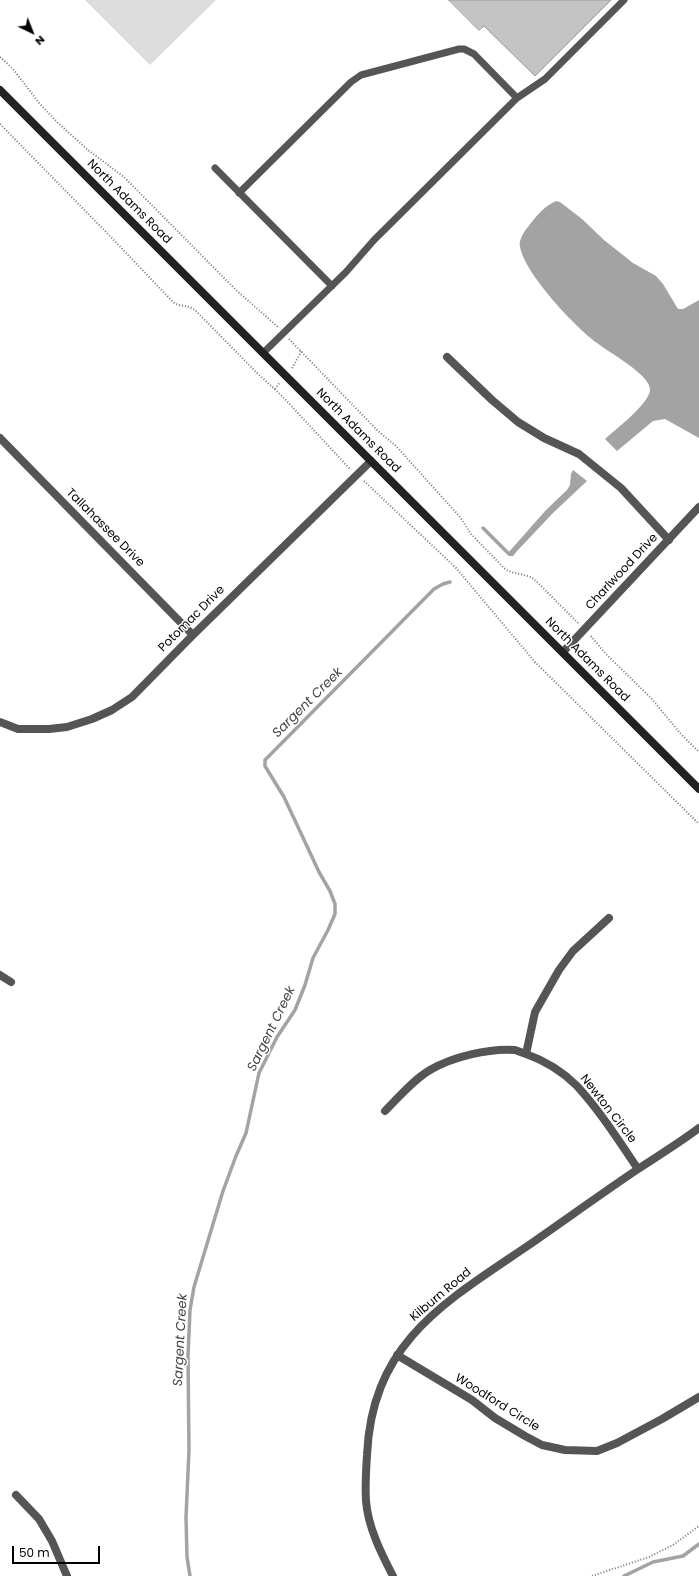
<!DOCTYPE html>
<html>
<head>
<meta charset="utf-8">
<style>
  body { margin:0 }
  #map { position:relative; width:699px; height:1576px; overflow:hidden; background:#fff; font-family:Poppins,sans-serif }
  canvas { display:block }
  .north { position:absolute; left:12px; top:12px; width:40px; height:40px; -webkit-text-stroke:3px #fff; paint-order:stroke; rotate:137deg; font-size:11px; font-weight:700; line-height:16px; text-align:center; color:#000 }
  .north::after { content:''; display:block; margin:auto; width:14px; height:18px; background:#000; clip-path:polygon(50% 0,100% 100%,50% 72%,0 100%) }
  .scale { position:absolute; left:12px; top:1546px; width:88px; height:18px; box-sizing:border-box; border:2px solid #000; border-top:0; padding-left:5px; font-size:12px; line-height:14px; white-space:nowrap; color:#000; -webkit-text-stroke:3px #fff; paint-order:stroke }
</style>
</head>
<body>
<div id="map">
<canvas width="699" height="1576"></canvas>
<div class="north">N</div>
<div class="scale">50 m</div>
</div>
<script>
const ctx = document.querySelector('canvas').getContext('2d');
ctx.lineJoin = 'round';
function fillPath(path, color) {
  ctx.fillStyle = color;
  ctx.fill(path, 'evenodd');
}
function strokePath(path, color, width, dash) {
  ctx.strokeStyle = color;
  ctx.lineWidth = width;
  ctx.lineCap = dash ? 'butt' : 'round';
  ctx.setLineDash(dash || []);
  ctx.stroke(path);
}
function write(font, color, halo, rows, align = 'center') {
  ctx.font = font + ' Poppins,sans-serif';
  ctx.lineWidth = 3;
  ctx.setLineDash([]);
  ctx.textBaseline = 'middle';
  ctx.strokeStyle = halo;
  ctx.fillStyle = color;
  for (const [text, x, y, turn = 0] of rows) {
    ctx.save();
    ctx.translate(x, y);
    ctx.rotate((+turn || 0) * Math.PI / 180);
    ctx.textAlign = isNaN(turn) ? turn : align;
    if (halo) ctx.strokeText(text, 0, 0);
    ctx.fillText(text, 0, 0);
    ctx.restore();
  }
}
fillPath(new Path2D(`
  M85,0H216L150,65Z`), '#dcdcdc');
fillPath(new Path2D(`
  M556,201L560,202L582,219L604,240L633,263L656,276L663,284L678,309H683L699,300V438L665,419L653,421L617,451L605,439C616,429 649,404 650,390C651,375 608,352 597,343C575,327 525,274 520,247C518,239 526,229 531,223C538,214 545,206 556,201Z
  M573,470L587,481L553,513L518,550L513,556H508V553L546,510L567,490L570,485L571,474Z`), '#a3a3a3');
strokePath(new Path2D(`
  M483,528L508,553
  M190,1576L187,1557L186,1517L189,1450L188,1356L190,1310L194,1287L223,1191L236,1156L246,1133L259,1073L277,1037L295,1010L305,985L313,958L328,930L335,914V904L330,891L319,872L284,797L265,766V760L434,589L443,584L450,582
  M624,1576L653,1562L683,1556L699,1544`), '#a3a3a3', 3.5);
const building = new Path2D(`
  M449,0H611L535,76L484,26L479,30Z`);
fillPath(building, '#c4c4c4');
strokePath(building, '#999', 1);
strokePath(new Path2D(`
  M0,57L13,69L40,104L58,123L88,150L124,177L236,290L278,327
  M0,124L107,233L173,302C181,308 187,303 197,312L256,372L282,396L350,469
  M289,339L378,431L396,446L460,517L471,534L504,568C513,575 525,573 534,579L578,623
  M292,368L300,354L301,351
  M275,389L280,382
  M364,481L456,568L535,662L699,824
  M591,636L605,653L651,698L680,733L699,752
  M592,1576L649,1557L673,1545L699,1526`), '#777', 2, [1, 2]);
strokePath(new Path2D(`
  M215,168L332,286
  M239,193L351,82L361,75L459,49H464L474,54L517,98
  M263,353L346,272L374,240L517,98L545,79L624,0`), '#555', 7);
strokePath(new Path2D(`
  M447,357L492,400L518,422L544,438L579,454L621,488L669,540
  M0,438L193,635
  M563,652L699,507
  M0,722L18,729H49L67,727L92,719L112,710L132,697L193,635L371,461
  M0,975L11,982
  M526,1054L535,1012L559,970L573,951L609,918
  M385,1111C399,1097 413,1080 430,1070C452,1057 489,1048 515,1050C518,1051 523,1053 526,1054C546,1061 562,1071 577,1086C600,1111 619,1141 638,1169
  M397,1355L472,1400L495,1418L525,1436L542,1445L565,1450L597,1451L617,1443L662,1419L699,1397
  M16,1495L39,1519L52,1541L67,1576
  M393,1576C381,1553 368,1527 366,1501C365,1486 366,1470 367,1455C372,1342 445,1302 529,1245C565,1220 601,1194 638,1169C658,1156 679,1143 699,1128`), '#555', 8);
strokePath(new Path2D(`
  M0,90L699,789`), '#222', 8);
write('12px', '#000', '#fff', [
  ["North Adams Road",129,202,45],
  ["North Adams Road",358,431,45],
  ["Tallahassee Drive",105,528,45],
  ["Charlwood Drive",622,572,-47],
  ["Potomac Drive",192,619,-45],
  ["North Adams Road",587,660,45],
  ["Newton Circle",608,1109,52],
  ["Kilburn Road",441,1295,-40],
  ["Woodford Circle",497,1403,32]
]);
write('italic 13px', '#444', '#fff', [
  ["Sargent Creek",308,703,-45],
  ["Sargent Creek",272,1029,-64],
  ["Sargent Creek",181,1340,-87]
]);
</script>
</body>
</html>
